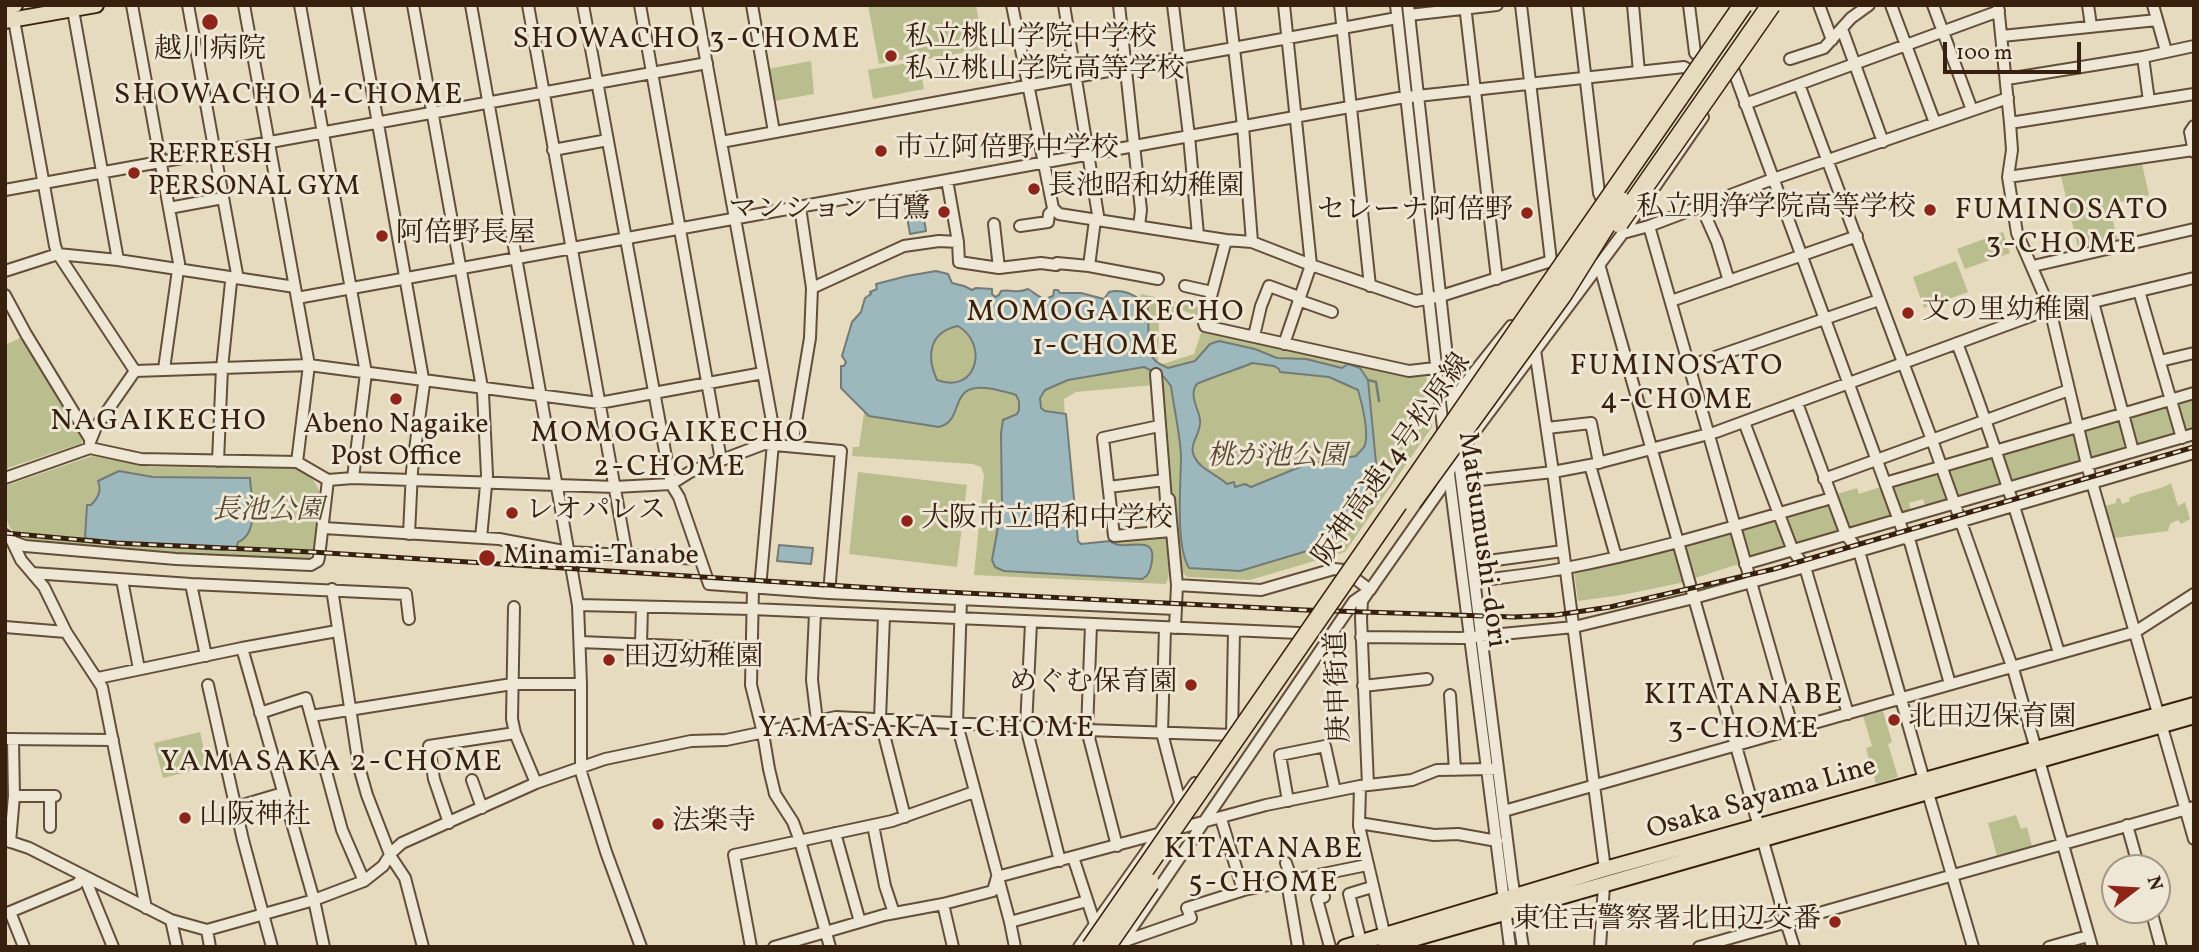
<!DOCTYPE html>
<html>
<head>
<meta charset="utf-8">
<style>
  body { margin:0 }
  #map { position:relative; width:2199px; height:952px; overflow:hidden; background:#e6dabf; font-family:Vollkorn,serif }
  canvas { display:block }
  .frame { position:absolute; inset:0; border:7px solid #37200e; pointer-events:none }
  .north { position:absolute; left:2101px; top:854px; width:70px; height:70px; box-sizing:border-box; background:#efe7d5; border:2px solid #a59785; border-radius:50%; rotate:73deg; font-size:19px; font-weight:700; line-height:28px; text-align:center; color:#37200e }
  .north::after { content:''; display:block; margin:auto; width:24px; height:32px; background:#8f2418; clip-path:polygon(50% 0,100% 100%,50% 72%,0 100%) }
  .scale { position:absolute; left:1943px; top:42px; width:138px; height:32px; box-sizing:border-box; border:4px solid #37200e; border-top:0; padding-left:9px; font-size:21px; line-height:24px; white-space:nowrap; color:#37200e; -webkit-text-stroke:5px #efe7d5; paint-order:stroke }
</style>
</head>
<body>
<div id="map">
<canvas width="2199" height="952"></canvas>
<div class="frame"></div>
<div class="north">N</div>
<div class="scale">100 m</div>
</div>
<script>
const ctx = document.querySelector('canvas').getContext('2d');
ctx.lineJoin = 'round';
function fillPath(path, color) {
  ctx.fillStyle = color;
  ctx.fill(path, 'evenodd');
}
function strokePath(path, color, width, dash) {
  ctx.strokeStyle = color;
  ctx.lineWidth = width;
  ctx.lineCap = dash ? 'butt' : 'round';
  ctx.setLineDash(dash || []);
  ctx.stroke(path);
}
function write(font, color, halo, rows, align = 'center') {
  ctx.font = font + ' Vollkorn,"Noto Serif JP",serif';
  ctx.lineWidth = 6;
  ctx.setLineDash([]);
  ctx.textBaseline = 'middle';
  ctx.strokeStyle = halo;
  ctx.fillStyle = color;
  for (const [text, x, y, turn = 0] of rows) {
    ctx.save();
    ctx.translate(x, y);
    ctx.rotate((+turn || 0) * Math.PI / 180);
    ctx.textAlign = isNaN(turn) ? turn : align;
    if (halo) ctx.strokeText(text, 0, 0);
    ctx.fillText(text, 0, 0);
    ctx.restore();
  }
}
fillPath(new Path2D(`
  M868,5H976L984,49L922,60L921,56L879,64Z
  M811,61L814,94L774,101L768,69Z
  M919,61L924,89L873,99L868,70Z
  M2142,164L2149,195L2109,205L2118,242L2079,252L2061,176Z
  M2003,232L2010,253L1965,269L1957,249Z
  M1956,261L1968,292L1924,308L1913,277Z
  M1141,294L1160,298L1161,303V299L1203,308L1201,313L1195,316C1185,310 1176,306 1168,318H1159L1158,363L1155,361L1150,348L1148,306L1140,297Z
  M949,313L1160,365L1194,354L1201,333L1207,331L1426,373L1432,427L1345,552L1250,580L1187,577L1179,569L1173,494L1167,492L1154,385L1076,392L1064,399L1067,461L1077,542L1081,545L1166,536C1168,552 1173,569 1166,584L974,575L984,475L981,467L973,464L852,456L853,447H859L864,413L877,389Z
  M22,337L83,437L82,443L5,469V345Z
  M2194,399V431L2189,432L2186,431L2178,404Z
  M2169,404L2178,433L2175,437L2141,447L2137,445L2129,416Z
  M2121,419L2130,448L2096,460L2092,458L2084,430Z
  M2075,433L2083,462L2017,482L2011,480L2003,454Z
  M92,456L151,467L299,468C313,476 323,491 322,507C321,518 316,553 308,559C296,567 56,543 24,539C2,530 5,506 5,486Z
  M1995,456L2006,486L1961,498L1957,496L1948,470Z
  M1939,471L1948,502L1926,509L1923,499L1909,503L1912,513L1901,516L1889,485Z
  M858,472L967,485L957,567L849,554Z
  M2171,483L2178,506L2185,502L2190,519L2181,524L2178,520L2170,524L2168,531L2114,538L2105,506L2116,503V499L2120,498L2122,504L2130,501L2129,498C2143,491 2158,491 2171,483Z
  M1884,486L1894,516L1850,531L1834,495L1857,488L1859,494Z
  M1830,503L1841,533L1795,546L1784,517Z
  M1777,519L1787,549L1750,557L1741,529Z
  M1734,532L1742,563L1695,578L1684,545Z
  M1676,547L1685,582L1622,595L1578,601L1574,571Z
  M1883,711L1892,742L1888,744L1898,777L1876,784L1866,748L1872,746L1863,716Z
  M200,732L208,767L163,778L154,743Z
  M2016,815L2021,829L2027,827L2032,846L1997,856L1988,823Z`), '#babe8e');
const water = new Path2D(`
  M920,197L926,231L910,234L904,200Z
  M936,271L948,274L952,283L964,286L972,290L976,288L992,289V294L995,297L999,295L1001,291C1011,289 1018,294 1028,289C1035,293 1038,297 1045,299L1053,296L1054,290H1058L1060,293H1081L1104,299L1109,292C1125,288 1135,296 1147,304C1150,319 1146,346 1153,358C1156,363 1162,365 1168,368L1195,361L1210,344L1219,341L1255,349L1277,358L1306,359L1342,368L1348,364L1360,368L1368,380L1377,473L1327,545L1240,571L1189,568C1175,545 1181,484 1181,456C1180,433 1174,409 1171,386L1164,377L1144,367L1068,380L1045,390L1040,398L1041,408L1045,411L1066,414L1078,541L1081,544L1110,541C1124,554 1160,529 1151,566C1149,573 1148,576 1142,579L1004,571L995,567L992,560L1002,505L1001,433L1003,420L1017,414L1019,410V401L1016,395C1009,392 1001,391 993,389C945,380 967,420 939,427L869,416L841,388V366H844L846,362L842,356L852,322L861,312L865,298L871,294L870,292L877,289L876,284L907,276ZM958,326C989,344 977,395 937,380C926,356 929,332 958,326ZM1252,363L1274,366L1279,369L1280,372L1329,377L1358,390C1362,403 1370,435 1364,447C1362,450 1358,453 1356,456L1307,464L1251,487L1245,484L1235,487L1234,482L1227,484C1217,474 1200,470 1194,456C1188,444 1202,433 1200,420C1199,409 1188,395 1197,384C1199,382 1244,367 1252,363Z
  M119,471L153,477L250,478C251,496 260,533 238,542L237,546L224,550L152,546L85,538L87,505H91C98,498 102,491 98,481Z
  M779,545L813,548L811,564L777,561Z`);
fillPath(water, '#9cb8bd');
strokePath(water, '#747b77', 2);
strokePath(new Path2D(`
  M1368,380L1376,382L1379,401`), '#747b77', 2.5);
const minor = new Path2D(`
  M132,5L179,263L164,369
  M188,5L237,274L231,282L222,368L218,461
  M244,5L309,365L297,462
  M300,5L366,373L353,478
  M357,5L424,384L412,471L409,534
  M413,5L483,393L487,475L481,538
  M471,5L578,605L581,684V772L606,852L641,947
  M528,5L627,556
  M583,5L671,484L690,472L764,444L841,451L829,593
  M640,5L721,460
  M696,5L774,432L760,588
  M752,5L774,132
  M1012,5L1053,208L1059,214L1226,240L1252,242L1311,265L1416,301L1441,296L1551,261
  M1064,5L1098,215L1095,220L1089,266
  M1119,5L1141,210L1139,226
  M1173,5L1189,136L1198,235
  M1229,5L1243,126L1252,242
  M1340,5L1370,286
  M1396,5L1444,437
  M1408,5L1454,420
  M1465,5L1497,279
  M1521,5L1551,261L1554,263
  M1577,5L1599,193L1602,200
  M1633,5L1639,72
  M1689,5L1695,53L1701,58
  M1819,5L1832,40
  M1891,5L1935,123
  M1933,5L1972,110
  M1998,5L2010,123L2012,150L2008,177L2017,233L2050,309L2087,465L2194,839
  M2088,5L2091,26
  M2153,5L2166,51
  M73,10L118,260
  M1409,15L1497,5
  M14,20L55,246L58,254L135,371
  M1842,29L1883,142
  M2002,36L2157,20
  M2143,57L2149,101
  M1790,59L1824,48L1851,18L1869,5
  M1733,69L1905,537L1910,542L1950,684
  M2007,79L2143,57L2194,46
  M1800,87L1932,440L2014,672L2092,947
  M1745,104L1999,11
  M2010,123L2194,94
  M2194,126L2190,132L2194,152
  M721,142L1397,18
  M553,150L608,140
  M2008,177L2193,150
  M947,180L958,242L959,262L999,268L1041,263L1056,265L1057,263L1089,266L1158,279
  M5,190L707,63
  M1701,206L1717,242L1729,281
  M169,208L223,198
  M994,224L999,268
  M1020,226L1048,222L1049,214L1054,209
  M1649,226L1793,729
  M1623,233L1649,226L1773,179L2008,98
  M1226,240L1204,323L1205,326L1409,371L1435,368
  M1599,264L1786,922L1794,947
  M2033,266L2194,229
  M5,271L58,254L118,260L295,287
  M1185,286L1212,292
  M812,288L904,246L939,241L958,242
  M2139,291L2182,438
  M5,295L26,334L90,439
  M297,298L1399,98L1684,67L1691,71
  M1298,300L1332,312
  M1671,301L1857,236
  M2093,302L2133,451
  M1254,336L1261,306L1269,286L1299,297
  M1957,343C1996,445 2028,549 2059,653
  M1284,344L1311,265L1284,5
  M1535,350L1553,472L1605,869
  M2160,361L2194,353
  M1689,366L1879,300
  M135,371L309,365L599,403L763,373
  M1156,374L1166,500L1169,499L1177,585
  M1452,400L1511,326
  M1797,403L1846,535L1859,551L1924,780
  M1744,422L1793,551L1805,567L1848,714
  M1159,426L1103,438L1114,536L1171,531
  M1547,428L1591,423L1599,463
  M90,442L96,427L135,371
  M792,446L810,338L812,288L800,207
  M1458,453L1512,879L1523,947
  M1590,465L1616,557
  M1449,474L1510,947
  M5,478L90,448L141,459L297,462L328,480L353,478L615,487L671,484L679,497L709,584L829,593L1176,609
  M1824,479L2069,390
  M1462,482L1553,472L1590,465L1716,432L2050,309L2093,302L2194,278
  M1885,483L2194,393
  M1109,487L1164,480
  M324,528L499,539L569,552L700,559
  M5,535L14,542L25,546L176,559L311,565L318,561L319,557L328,480
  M12,541L21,560L44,587L66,632L102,687L146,908
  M1473,563L1563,551
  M1745,564L2194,434
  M32,573L191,584L406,594L409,619
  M122,580L139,669
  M1475,581C1505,577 1536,574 1566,568C1656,551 1744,523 1832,498
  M191,584L206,656
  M753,588L751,685L763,733L769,769L775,794L793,822L800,841L830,947
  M332,589L359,767L367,795L391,857L405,878L423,947
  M961,599L957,724L1010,922L1015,947
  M578,605L752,609L1299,633
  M514,607L512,719L515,733L536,783
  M815,613L812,680L817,721
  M884,616L880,719L905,817
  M1031,623L1026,727L1060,861
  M1091,625L1087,730L1117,846
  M5,627L66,632
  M1165,628L1162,733L1180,802
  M1175,628L1177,585L1261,590L1334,569L1344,570L1370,590
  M1361,637L1461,638L1574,627L1694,598L1805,567L2194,453
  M580,642L750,649
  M641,644L642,607
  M242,648L314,900L324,947
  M98,678L242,648L337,631
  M208,685L243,840L272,947
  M1363,686L1427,679
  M1450,695L1455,770
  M260,713L306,698L342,830L364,881
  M311,716L512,684H581
  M5,739L113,740
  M472,780L482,808
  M1368,785L1361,618L1362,601L1368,592
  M1360,786L1359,826L1386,941
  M1928,793L1973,947
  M14,796H55
  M50,796V827
  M1288,801L1280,755L1325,746L1335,791
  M236,807L283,793
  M1504,811L2135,632L2194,594
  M1221,819L1243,890
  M449,823L434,779L429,746L515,733
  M1359,823L1434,835L1458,834L1497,841
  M873,825L885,886L894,913
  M2127,825L2139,868
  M835,833L860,922
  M5,840L29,848L171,920L207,930L314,900L364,881L383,866L392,852L402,843L536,783L605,759L691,741L726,740L836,717L1087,730L1232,735L1234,631
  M10,842L14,796L13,739
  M1073,857L1095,924
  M1286,863L1292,880
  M1319,875L1324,897L1317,899L1330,947
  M1287,882L1298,947
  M943,904L953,947
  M2151,910L2161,947
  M10,912L24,947
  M5,914L77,884L84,876L113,947
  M171,920L177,947
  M1010,922L1087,901
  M207,930L210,947
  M1122,942L1191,918L1187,908L1244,890L1367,865
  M1361,942L1349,894L1372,887
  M751,947L734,855L892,821L974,792
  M774,947L884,915L943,904L993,891L997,877L1266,805L1360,786L1412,780L1437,770L1493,769
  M1079,947L1195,783
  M1119,947L1354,601L1370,590L1374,584L1440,490L1458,454L1623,233L1703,117
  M1600,947L1604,885
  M1699,947L2194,807
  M2049,947L2088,936`);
const major = new Path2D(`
  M5,7L15,5
  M5,21L96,5
  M1345,947L1605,869L2194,705
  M1385,947L2194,716`);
strokePath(minor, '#634e3a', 14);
strokePath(major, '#37200e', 18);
strokePath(minor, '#efe7d5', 10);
strokePath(major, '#e6dabf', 14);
const rail = new Path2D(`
  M5,533L115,543L312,552L906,590L1305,610L1514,617L1556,615L1610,607L1774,569L2194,447`);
strokePath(rail, '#37200e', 5);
strokePath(rail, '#efe7d5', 2.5, [8]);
const highwayBridge = new Path2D(`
  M1619,223L1771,5
  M1412,502L1563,294L1621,201
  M1091,947L1743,5
  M1106,947L1150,883`);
strokePath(highwayBridge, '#37200e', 21, []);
strokePath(highwayBridge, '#e6dabf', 18);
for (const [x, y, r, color] of [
  [210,22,9,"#8f2418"],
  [891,56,7,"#8f2418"],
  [881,151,7,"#8f2418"],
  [134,173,7,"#8f2418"],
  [1034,189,7,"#8f2418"],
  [1930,210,7,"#8f2418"],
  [944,212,7,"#8f2418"],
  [1527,213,7,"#8f2418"],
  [382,236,7,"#8f2418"],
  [1908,313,7,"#8f2418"],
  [396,399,7,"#8f2418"],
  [512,513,7,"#8f2418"],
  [907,521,7,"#8f2418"],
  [487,558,9,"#8f2418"],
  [609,660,7,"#8f2418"],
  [1191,685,7,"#8f2418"],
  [1894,720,7,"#8f2418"],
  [185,818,7,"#8f2418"],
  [658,824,7,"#8f2418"],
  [1835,922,7,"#8f2418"]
]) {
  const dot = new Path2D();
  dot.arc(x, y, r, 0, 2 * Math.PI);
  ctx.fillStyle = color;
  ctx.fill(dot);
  strokePath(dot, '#efe7d5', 2.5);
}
write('28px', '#37200e', '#efe7d5', [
  ["私立桃山学院中学校",905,40],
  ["私立桃山学院高等学校",905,72],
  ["越川病院",210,52,"center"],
  ["市立阿倍野中学校",895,151],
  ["REFRESH",148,157],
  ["PERSONAL GYM",148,189],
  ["長池昭和幼稚園",1048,189],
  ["私立明浄学院高等学校",1916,210,"right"],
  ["マンション 白鷺",930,212,"right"],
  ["セレーナ阿倍野",1513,213,"right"],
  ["阿倍野長屋",396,236],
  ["文の里幼稚園",1922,313],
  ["Abeno Nagaike",396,427,"center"],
  ["Post Office",396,459,"center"],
  ["レオパレス",526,513],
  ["大阪市立昭和中学校",921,521],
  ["Minami-Tanabe",503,558],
  ["田辺幼稚園",623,660],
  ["めぐむ保育園",1177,685,"right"],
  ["北田辺保育園",1908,720],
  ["山阪神社",199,818],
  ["法楽寺",672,824],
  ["東住吉警察署北田辺交番",1821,922,"right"]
], 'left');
write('italic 28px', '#58482e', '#efe7d5', [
  ["桃が池公園",1277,459],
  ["長池公園",268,513]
]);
write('28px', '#37200e', '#efe7d5', [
  ["阪神高速14号松原線",1394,461,-55],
  ["Matsumushi-dori",1480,540,82],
  ["庚申街道",1341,687,-92],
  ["Osaka Sayama Line",1762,800,-16]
]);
ctx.letterSpacing = '2px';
write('30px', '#37200e', '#efe7d5', [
  ["SHOWACHO 3-CHOME",687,41],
  ["SHOWACHO 4-CHOME",289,97],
  ["FUMINOSATO",2062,212],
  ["3-CHOME",2062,246],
  ["MOMOGAIKECHO",1106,314],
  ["1-CHOME",1106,348],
  ["FUMINOSATO",1677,368],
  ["4-CHOME",1677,402],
  ["NAGAIKECHO",159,423],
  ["MOMOGAIKECHO",670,435],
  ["2-CHOME",670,469],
  ["KITATANABE",1744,697],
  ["3-CHOME",1744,731],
  ["YAMASAKA 1-CHOME",927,730],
  ["YAMASAKA 2-CHOME",332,764],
  ["KITATANABE",1264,851],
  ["5-CHOME",1264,885]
]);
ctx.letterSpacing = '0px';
</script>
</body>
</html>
